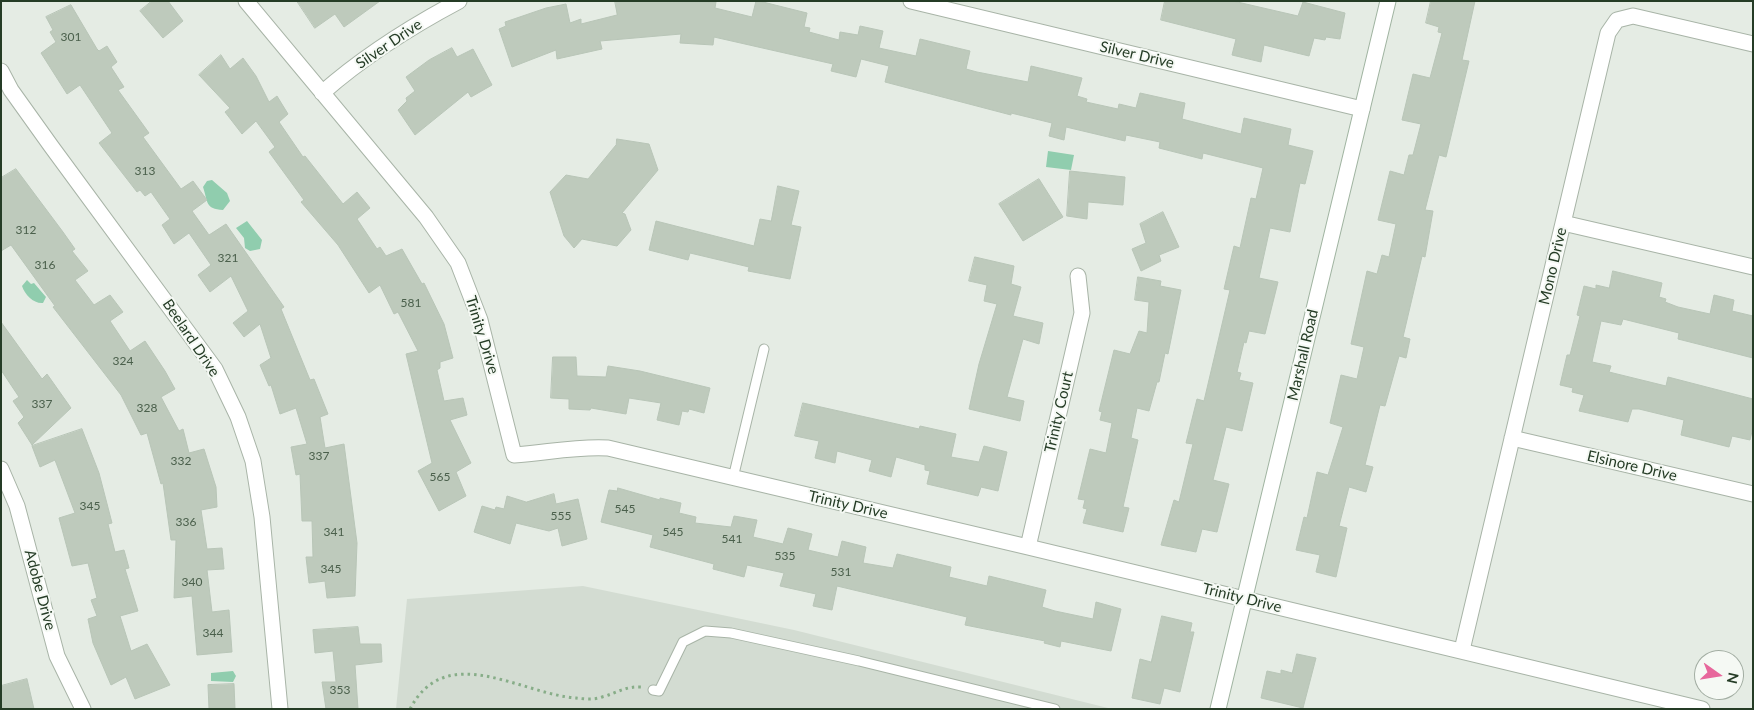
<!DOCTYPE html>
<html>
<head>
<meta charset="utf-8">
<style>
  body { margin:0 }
  #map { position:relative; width:1754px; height:710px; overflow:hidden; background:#e5ece4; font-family:Lato,sans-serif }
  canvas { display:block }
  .frame { position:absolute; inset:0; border:2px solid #253c26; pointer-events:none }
  .north { position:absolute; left:1694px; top:650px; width:50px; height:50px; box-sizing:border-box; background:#f5f9f4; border:1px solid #a2ada2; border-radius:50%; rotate:103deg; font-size:14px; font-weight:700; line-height:20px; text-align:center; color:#253c26 }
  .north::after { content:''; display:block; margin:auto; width:18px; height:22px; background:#e7679c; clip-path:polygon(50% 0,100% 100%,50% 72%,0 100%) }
</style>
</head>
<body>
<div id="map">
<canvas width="1754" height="710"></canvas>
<div class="frame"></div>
<div class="north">N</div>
</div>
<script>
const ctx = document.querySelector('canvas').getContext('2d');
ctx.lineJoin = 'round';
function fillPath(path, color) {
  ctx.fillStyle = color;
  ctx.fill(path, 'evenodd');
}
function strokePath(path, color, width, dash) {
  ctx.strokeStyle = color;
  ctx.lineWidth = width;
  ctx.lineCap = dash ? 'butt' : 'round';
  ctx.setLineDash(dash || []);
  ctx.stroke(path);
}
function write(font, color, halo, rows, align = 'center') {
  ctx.font = font + ' Lato,sans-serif';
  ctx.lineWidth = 4;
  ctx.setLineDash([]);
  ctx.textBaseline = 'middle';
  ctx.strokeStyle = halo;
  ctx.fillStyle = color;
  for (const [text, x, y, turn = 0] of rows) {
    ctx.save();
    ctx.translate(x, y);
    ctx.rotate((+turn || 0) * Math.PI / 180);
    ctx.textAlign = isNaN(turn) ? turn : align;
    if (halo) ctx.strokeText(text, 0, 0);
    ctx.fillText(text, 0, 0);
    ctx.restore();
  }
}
fillPath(new Path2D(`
  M583,586L794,630L1112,709H396L407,599Z`), '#d3dcd2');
fillPath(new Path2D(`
  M1048,151L1074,155L1071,170L1046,167Z
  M212,180L227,193L230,201L223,210C205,209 208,202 203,187L207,181Z
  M247,221L262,240L260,249L250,251L245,248L244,238L236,228Z
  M27,280L31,284L34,283L46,297L43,303C34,304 25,295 22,286Z
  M233,671L236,676L233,682L211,681V673Z`), '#90cdae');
const building = new Path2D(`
  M152,1H168L183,21L163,38L140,11Z
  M297,1H380L344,27L335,14L315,28Z
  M615,1L716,2L715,8L752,17L756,1H759L807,13L804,27L810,28L809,32L839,40L840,32L858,35L860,26L883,31L879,48L916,56L920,39L970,51L966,69L977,72L1028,82L1031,66L1082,78L1077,96L1087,99L1086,102L1118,109L1119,104L1136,108L1140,93L1185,103L1182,119L1241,134L1244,118L1291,129L1288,145L1313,151L1305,184L1300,183L1290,232L1270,228L1259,278L1278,282L1265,334L1249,331L1246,343L1244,342L1237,372L1241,373L1239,380L1253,383L1242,431L1226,427L1217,464L1213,480L1229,484L1217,532L1202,529L1196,552L1161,545L1174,500L1179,502L1193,444L1186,443L1197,399L1204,401L1216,350L1230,290L1224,289L1234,246L1240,248L1251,198L1256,199L1263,168L1203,153L1202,159L1159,148L1160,142L1126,135L1125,141L1066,127L1064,140L1049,136L1052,123L1011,113V115L885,82L889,66L861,59L856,77L831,71L833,64L714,37L713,45L680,43L681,34L600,41L602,49L557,59L556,50L512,67L499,29L506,26L505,22L546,8L566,4L570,23L581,19V24L617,15Z
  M1165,1H1233L1298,16L1303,2L1345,13L1340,39L1326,37L1325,40L1314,38L1309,56L1264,45L1261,62L1232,55L1236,39L1161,20Z
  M1431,1H1475L1462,60L1469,61L1446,157L1439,155L1425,210L1433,211L1425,257L1422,256L1403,337L1410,339L1406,358L1399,356L1385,406L1380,405L1365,465L1373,467L1366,492L1349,487L1339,526L1347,528L1336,577L1316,572L1320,555L1296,550L1304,517L1307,518L1317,472L1328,475L1343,427L1330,423L1341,375L1357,379L1364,347L1351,344L1367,271L1377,274L1382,255L1389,257L1396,224L1378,220L1390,171L1404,175L1409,155H1413L1421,124L1402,120L1413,74L1430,78L1442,33L1438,32L1439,27L1426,23Z
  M71,5L97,49L99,51L107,46L117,62L111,67L124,87L118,90L149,133L143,137L181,189L193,181L207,200L192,211L209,235L226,224L284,307L281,309L310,380L314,379L328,414L320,417L325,448L344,444L357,543L355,596L327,598L325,581L309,583L306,557H313L312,521H302L300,474L296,475L291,447L307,444L296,408L280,414L271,385L269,386L260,365L271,358L260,324L244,337L233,323L248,311L231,276L210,292L198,275L211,265L189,233L174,244L162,225L170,219L151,192L145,196L140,190L137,192L99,143L112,133L80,85L67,94L41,53L56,42L50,32L53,30L46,17Z
  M452,48L457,57L473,49L492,85L471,97L468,92L415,135L398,110L407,101L406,98L415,91L406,77L429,60Z
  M221,55L230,69L243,58L256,76L269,102L277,96L288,114L279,122L303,157L305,156L343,204L357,192L370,208L357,219L377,249L380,247L386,256L402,249L422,284L424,283L444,324L453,358L440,362V368L437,370L444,401L463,398L467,415L450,420L471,463L456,472L466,496L439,511L418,471L432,463L406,354L418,351L398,312L394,314L380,285L369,293L338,245L301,202L304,200L269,152L275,147L256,121L242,134L225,112L230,108L199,75Z
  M617,139L649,144L658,170L622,213L625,214L631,230L617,246L582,239L574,248L564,236L550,192L566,175L588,179L616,145Z
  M16,169L63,232L75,249L72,251L88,271L75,280L94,305L110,295L123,312L110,321L130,351L145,341L165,371L175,389L161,397L179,431L183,429L189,453L204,449L216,487L217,507L201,510L207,549L222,548L224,569L207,570L212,612L229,610L232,652L197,655L192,596L174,598L176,540H171L163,483L161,484L147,433L141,435L121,395L53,307L55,306L11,245L1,251V178Z
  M1070,171L1125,177L1123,205L1088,202L1087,219L1067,216Z
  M1039,179L1063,217L1023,241L999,204Z
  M778,186L799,191L791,225L801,227L790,279L748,271L749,267L690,253L688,260L649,250L656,221L754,246L760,219L771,221Z
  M1163,212L1179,247L1159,255L1161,261L1141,271L1132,249L1146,243L1140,224Z
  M975,257L1014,266L1011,284L1021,287L1013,316L1043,323L1039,344L1023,339L1007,397L1024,401L1020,421L969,409L979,364L997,304L984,301L987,285L969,281Z
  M1613,271L1662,283L1659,297L1666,299L1665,302L1678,307L1710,314L1714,295L1734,300L1732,311L1753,316V358L1678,339L1679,333L1623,319L1621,325L1601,321L1592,362L1611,366L1609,372L1666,386L1668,377L1753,399V427L1750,440L1732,436L1729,447L1681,435L1684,420L1639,409H1632L1628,422L1579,411L1584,395L1572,392L1573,388L1560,385L1567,355H1570L1580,316L1577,315L1584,286L1596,289V285L1609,288Z
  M1138,277L1161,281L1160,286L1181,290L1168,354L1165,353L1159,382H1157L1149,411L1137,408L1131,438L1138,440L1123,507L1129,508L1123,532L1083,523L1087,509L1083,508L1085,500L1078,499L1090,449L1106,453L1112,423L1100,420L1102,412L1099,411L1114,350L1130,354L1139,331L1147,333L1149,302L1135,300Z
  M1,322L42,379L47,374L71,408L32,445L18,423L24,417L13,401L19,397L1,370Z
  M553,357H576L577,376L606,377L608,366L640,371L710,388L704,413L689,409L688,412L682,411L679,425L657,420L661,403L629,398L626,414L591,408L590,410L569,409V399L551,398Z
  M803,403L919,429L920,426L956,434L951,457L979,462L984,446L1007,452L998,491L981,487L978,496L927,484L930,471L925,470V465L896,457L891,477L869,471L872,460L837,451L835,463L815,458L819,441L795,436Z
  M82,429L99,473L112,523L108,524L115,552L124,550L129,568L125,569L138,611L120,616L131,651L147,644L170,685L135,699L126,677L111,685L93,643L88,619L97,616L91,600L97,598L88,563L72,566L59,518L75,513L55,460L40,467L32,446Z
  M618,488L660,500V498L681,503L679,513L696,517L695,523L731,527L734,516L757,520L753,537L783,544L788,528L812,534L808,550L838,557L842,541L866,547L863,563L893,568L897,554L951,567L949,577L987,586L989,576L1046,590L1042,607L1055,611L1093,619L1096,602L1121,609L1111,651L1061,641L1060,647L1044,643L1045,641L965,625L967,617L837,586L832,610L813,606L816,594L780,586L784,573L747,565L744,577L713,569L714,564L650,547L653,535L601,522L609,490L617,491Z
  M554,494L556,504L578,499L587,539L562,546L558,528L549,531L516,523L510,544L474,532L482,506L495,510L496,507L504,509L507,496L526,502Z
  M1162,616L1192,623L1190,632H1194L1180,692L1164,688L1160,704L1132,698L1140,659L1151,662Z
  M358,627L360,644H381L382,662L355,665L358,709H326L322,682H336L333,651L315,653L313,630Z
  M1297,654L1316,658L1303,708L1261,698L1267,671L1281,674V670L1292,673Z
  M27,679L34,709H1V686Z
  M234,684L235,709H209L208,685Z`);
fillPath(building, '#becabc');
strokePath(building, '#b8c5b7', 1);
const lane = new Path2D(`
  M733,478L764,349
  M653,690L659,691L683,642L705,631L731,633L859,661L1055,709`);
const street = new Path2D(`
  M246,1L426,217L458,263L480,320L514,455C546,453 576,446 608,448L1028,547L1702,709
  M911,1L1362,109
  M1,71L11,90L51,146L215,369L238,417L253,461L262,517L280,709
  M322,93C364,56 410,27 459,1
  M1563,223L1753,267
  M1512,438L1753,494
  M1,469L17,506L57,656L83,709
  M1028,547L1082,313L1078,276
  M1462,650L1608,33L1617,20L1633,16L1753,44`);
const secondary = new Path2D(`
  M1218,709L1388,1`);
strokePath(lane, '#a8b4a7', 11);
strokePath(street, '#a8b4a7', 17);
strokePath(secondary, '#a0b4a1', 17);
strokePath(new Path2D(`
  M410,709C446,640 521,694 576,698C584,699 594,700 602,697C617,693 625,686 642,687`), '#87ad88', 3, [2.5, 4]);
strokePath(lane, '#fff', 9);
strokePath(street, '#fff', 15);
strokePath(secondary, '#fff', 15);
write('12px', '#4b604c', null, [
  ["301",71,37],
  ["313",145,171],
  ["312",26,230],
  ["321",228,258],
  ["316",45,265],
  ["581",411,303],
  ["324",123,361],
  ["337",42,404],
  ["328",147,408],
  ["337",319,456],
  ["332",181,461],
  ["565",440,477],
  ["345",90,506],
  ["545",625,509],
  ["555",561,516],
  ["336",186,522],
  ["341",334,532],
  ["545",673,532],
  ["541",732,539],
  ["535",785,556],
  ["345",331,569],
  ["531",841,572],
  ["340",192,582],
  ["344",213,633],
  ["353",340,690]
]);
write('15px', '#253c26', '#f5f9f4', [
  ["Silver Drive",389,44,-34],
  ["Silver Drive",1137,55,13],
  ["Mono Drive",1553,266,-77],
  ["Trinity Drive",482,335,73],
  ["Beelard Drive",191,338,56],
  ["Marshall Road",1303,355,-77],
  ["Trinity Court",1059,412,-77],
  ["Elsinore Drive",1632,466,13],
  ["Trinity Drive",848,505,13],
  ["Adobe Drive",40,590,75],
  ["Trinity Drive",1242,598,14]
]);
</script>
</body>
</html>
